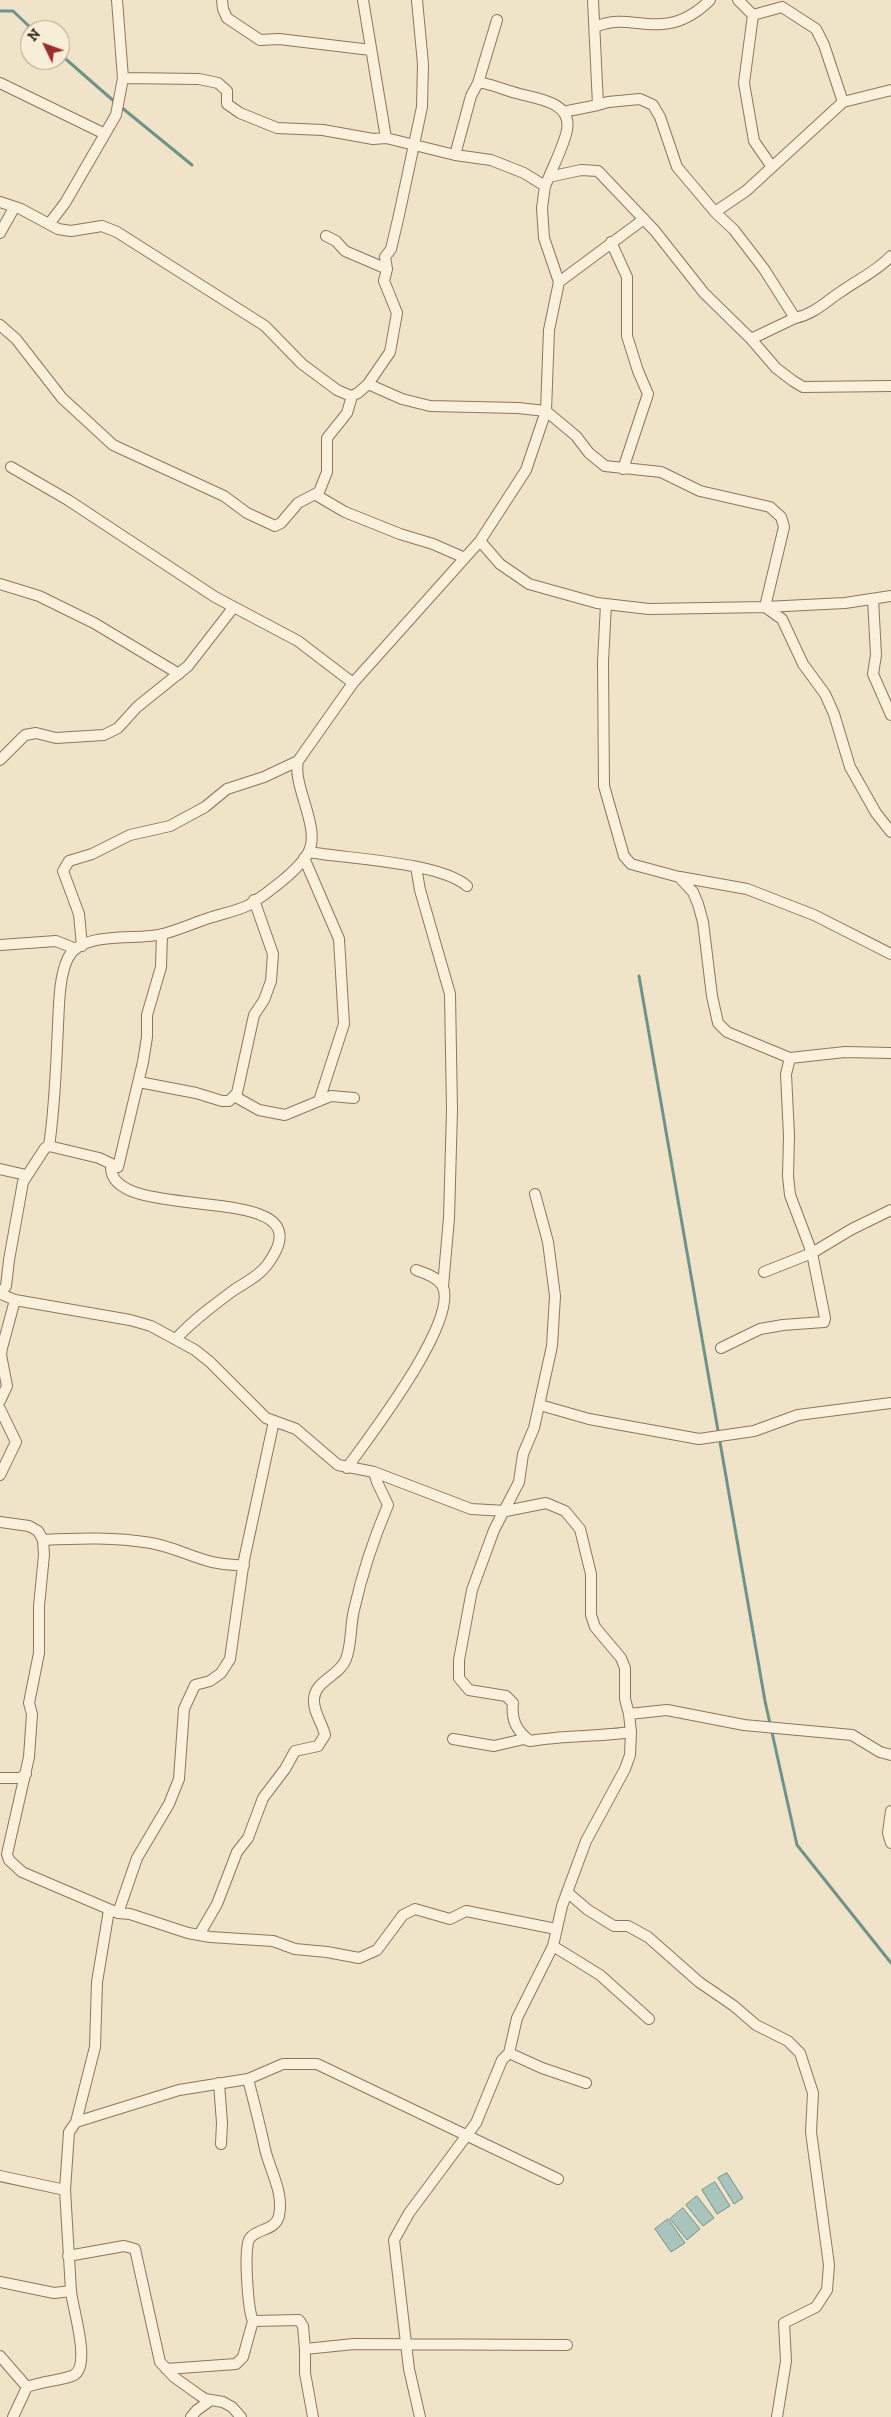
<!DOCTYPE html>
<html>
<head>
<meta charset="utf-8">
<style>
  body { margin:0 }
  #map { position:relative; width:891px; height:2417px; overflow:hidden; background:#f0e4c8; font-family:"Zilla Slab",serif }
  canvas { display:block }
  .north { position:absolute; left:20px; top:20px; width:50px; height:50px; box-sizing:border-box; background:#f7eed8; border:1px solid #ada18e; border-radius:50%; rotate:312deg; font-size:14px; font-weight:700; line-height:20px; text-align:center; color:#3d2e20 }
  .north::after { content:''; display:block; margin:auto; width:18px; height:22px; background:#9e2a2b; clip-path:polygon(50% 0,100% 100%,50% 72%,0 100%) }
</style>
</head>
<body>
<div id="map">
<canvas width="891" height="2417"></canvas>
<div class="north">N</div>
</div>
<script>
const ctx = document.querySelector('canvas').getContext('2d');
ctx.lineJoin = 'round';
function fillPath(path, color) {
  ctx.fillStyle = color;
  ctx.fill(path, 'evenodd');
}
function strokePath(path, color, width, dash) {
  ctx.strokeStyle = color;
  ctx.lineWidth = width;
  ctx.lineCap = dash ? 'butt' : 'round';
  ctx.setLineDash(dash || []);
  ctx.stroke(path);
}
const water = new Path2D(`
  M727,2173L743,2198L734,2204L718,2178Z
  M715,2182L730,2206L717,2214L702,2190Z
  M697,2196L714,2218L703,2226L686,2205Z
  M683,2208L700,2229L687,2240L670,2219Z
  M668,2219L685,2243L671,2252L655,2229Z`);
fillPath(water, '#a9c4bc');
strokePath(water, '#6f938a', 1);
strokePath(new Path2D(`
  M0,11H13L33,30
  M60,54L116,103
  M121,107L192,165
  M639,976L765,1701L797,1845L891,1963`), '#6f938a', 3);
const street = new Path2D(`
  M222,0L223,9L227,18L260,40L279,39L371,50
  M593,0L598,105L608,102L640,99L653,105L660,117L677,167L715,212L734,230L764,269L795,318C815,314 826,301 842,291C859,279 877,271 891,256
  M738,0L753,15
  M753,15L744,83L754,141L772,167
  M753,15L782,7L816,29L824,45L843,102
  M595,27C621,16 637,26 662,24C681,23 697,13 710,0
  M123,78L199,79L218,83L227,91V104L240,113L277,128L323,130L373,139L386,138
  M0,83L105,134
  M478,83L497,20
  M563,112L598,105
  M455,155L471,96L478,83H483C496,86 508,91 520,94C538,99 572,102 567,130C564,145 555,162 549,177
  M545,186L549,177L581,170L598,171L655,231L704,293L751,339L776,368L793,381L803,387L891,386
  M0,202L21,209L58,229L71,231L102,226L117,232L265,326L302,364L337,390L351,396L358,393L368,384L390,352L397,313L384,281L387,269L385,257L391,249L399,215L422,107L423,64L417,0
  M715,212L746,191L843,102L891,90
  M49,224L65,203L116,115L123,78L117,0
  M0,233L14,208
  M326,236L336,241L345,251L387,269
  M611,242L627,277V336L638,371L648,394L623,469
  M559,282L644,219
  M0,325L16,339L62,398L113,445L224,496L247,513L275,526L281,523L298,503L319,492L327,472V438L347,413L352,396
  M751,339L795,318
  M368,384L402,399L430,406L518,408L546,411L576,436L589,453L605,466L661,472L700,491L770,507L781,517L784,527L765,607L782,619L803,664L825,694L834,714L850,767L876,813L891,832
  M11,467L68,500L215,597L298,641L353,683
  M316,495L345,512L400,534L433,544L465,558
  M480,541L500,564L529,584L597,603L649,609L765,607L845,603L891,596
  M0,584L39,596L94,623L179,674
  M873,599L876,655L873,674L891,715
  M606,604L603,662L604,786L624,856L631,864L679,877L693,892L698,904L703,922L712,996L718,1023L727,1032L790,1058L845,1052L891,1053
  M0,760L25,735L36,733L56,738L104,735L118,728L137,707L188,666L233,608
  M309,852C348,859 439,862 467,886
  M304,858L339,939L344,1024L319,1101
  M416,867L420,890L450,994L452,1110L449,1218L443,1286
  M680,877L747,889L814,915L891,954
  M0,945L56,941L76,949
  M82,946L79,914L63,871L69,861L92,854L130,835L170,826L205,807L227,789L264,777L298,761
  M790,1058L786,1074L789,1136L788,1176L790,1195L812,1253L852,1229L891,1210
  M139,1082L196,1093L222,1101H229L237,1093L254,1015L264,1000L271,981L273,954L254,900
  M234,1096L259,1110L285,1115L331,1096L354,1098
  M49,1146L99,1158L118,1167
  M118,1167L111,1168C113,1227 334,1176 267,1265C259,1276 246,1282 234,1290C215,1304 192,1321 176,1339
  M118,1167L143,1062L147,1037V1015L161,967L162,934
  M0,1169L26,1175
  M535,1194L548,1242L555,1296L552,1346L534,1428L523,1454L519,1482L494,1530L472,1590L459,1660V1678L469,1690L506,1696L513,1703C511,1720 516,1730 530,1741C564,1735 597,1737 631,1732
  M0,1294L6,1286L9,1260L23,1182L45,1148L49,1146C55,1107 56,1066 58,1026C59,1006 59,976 68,958C82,930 136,941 163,934C178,930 194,923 209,918C221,914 237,911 249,905C265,895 299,870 308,853C322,829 292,786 298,761L353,683L480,541L526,470L546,411L549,330L559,282L544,238L542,208L545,186L524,173L491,160L455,155L386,138L363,0
  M1,1294L15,1300L130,1320L151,1326L195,1350L210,1362L266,1418L296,1429L338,1465L374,1472L471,1509L506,1511L546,1503L565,1511L580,1529L591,1574V1615L595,1627L621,1658L625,1668V1699L629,1714L631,1732L630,1755L625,1769L586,1841L562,1906L553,1946L517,2018L509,2053L502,2060L476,2123L409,2213L394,2240L409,2369L420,2417
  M721,1348L760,1329L783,1325L824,1322L825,1318L812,1253L764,1272
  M0,1401L7,1386L1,1355L2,1348L15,1300
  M540,1405L589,1419L699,1439L754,1431L798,1415L891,1403
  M0,1409L16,1442L0,1475
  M347,1468C368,1438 461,1319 442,1285C437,1277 425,1273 416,1270
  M0,1522L29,1526L38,1531L43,1540L44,1555L39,1606V1653L29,1703L32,1714L29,1757L7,1854L9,1860L22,1872L118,1913L130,1914L188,1933L210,1937L273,1941L295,1949L327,1952L359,1958L377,1950L403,1915L415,1909L450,1919L466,1911L556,1929
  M43,1540C79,1538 115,1537 151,1543C184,1549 206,1567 244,1565
  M629,1714L667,1710L744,1725L852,1735L880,1752L891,1755
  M453,1739L494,1746L524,1739L530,1741
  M0,1778H20L26,1774
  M891,1811L888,1833L891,1843
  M567,1892L588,1910L614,1926H628L648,1937L699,1982L734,2006L756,2025L788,2041L800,2053L813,2093L811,2132L829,2265L827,2290L816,2307L784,2323L786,2361L777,2417
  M118,1913L137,1858L169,1804L179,1779L184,1709L195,1685L210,1681L221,1673L230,1659L244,1560L274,1421
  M199,1935L217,1904L237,1852L248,1838L263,1798L285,1769L295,1751L318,1746L325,1735C322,1722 313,1712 314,1699C315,1680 340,1676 346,1659C352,1644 350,1626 354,1610C362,1574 374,1538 388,1505L377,1482L374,1472
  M553,1946L600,1975L649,2019
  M509,2053L542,2068L586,2083
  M248,2079L283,2064H317L558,2179
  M219,2083L222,2123L221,2144
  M76,2122L95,2047L97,1982L109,1910
  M0,2176L65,2190
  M68,2256L124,2246L135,2249L160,2362L174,2377L192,2390L205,2399L223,2402L232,2407L241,2417
  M0,2282L54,2293L71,2291L65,2190L69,2132L76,2122L179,2090L248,2079C254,2102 260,2125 265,2149C270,2171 284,2192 279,2216C275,2231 258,2228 250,2238C243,2246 248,2310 253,2321L299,2320L303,2326L305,2349L354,2344L567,2345
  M305,2349V2373L313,2417
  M0,2356L27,2387L13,2417
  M166,2369L236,2364L243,2357L253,2321
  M27,2387C42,2381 58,2381 72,2376C93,2369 72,2307 71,2291
  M191,2417L197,2410L211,2400`);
strokePath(street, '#8d765c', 12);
strokePath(street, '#faf1dc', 10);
</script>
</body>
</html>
